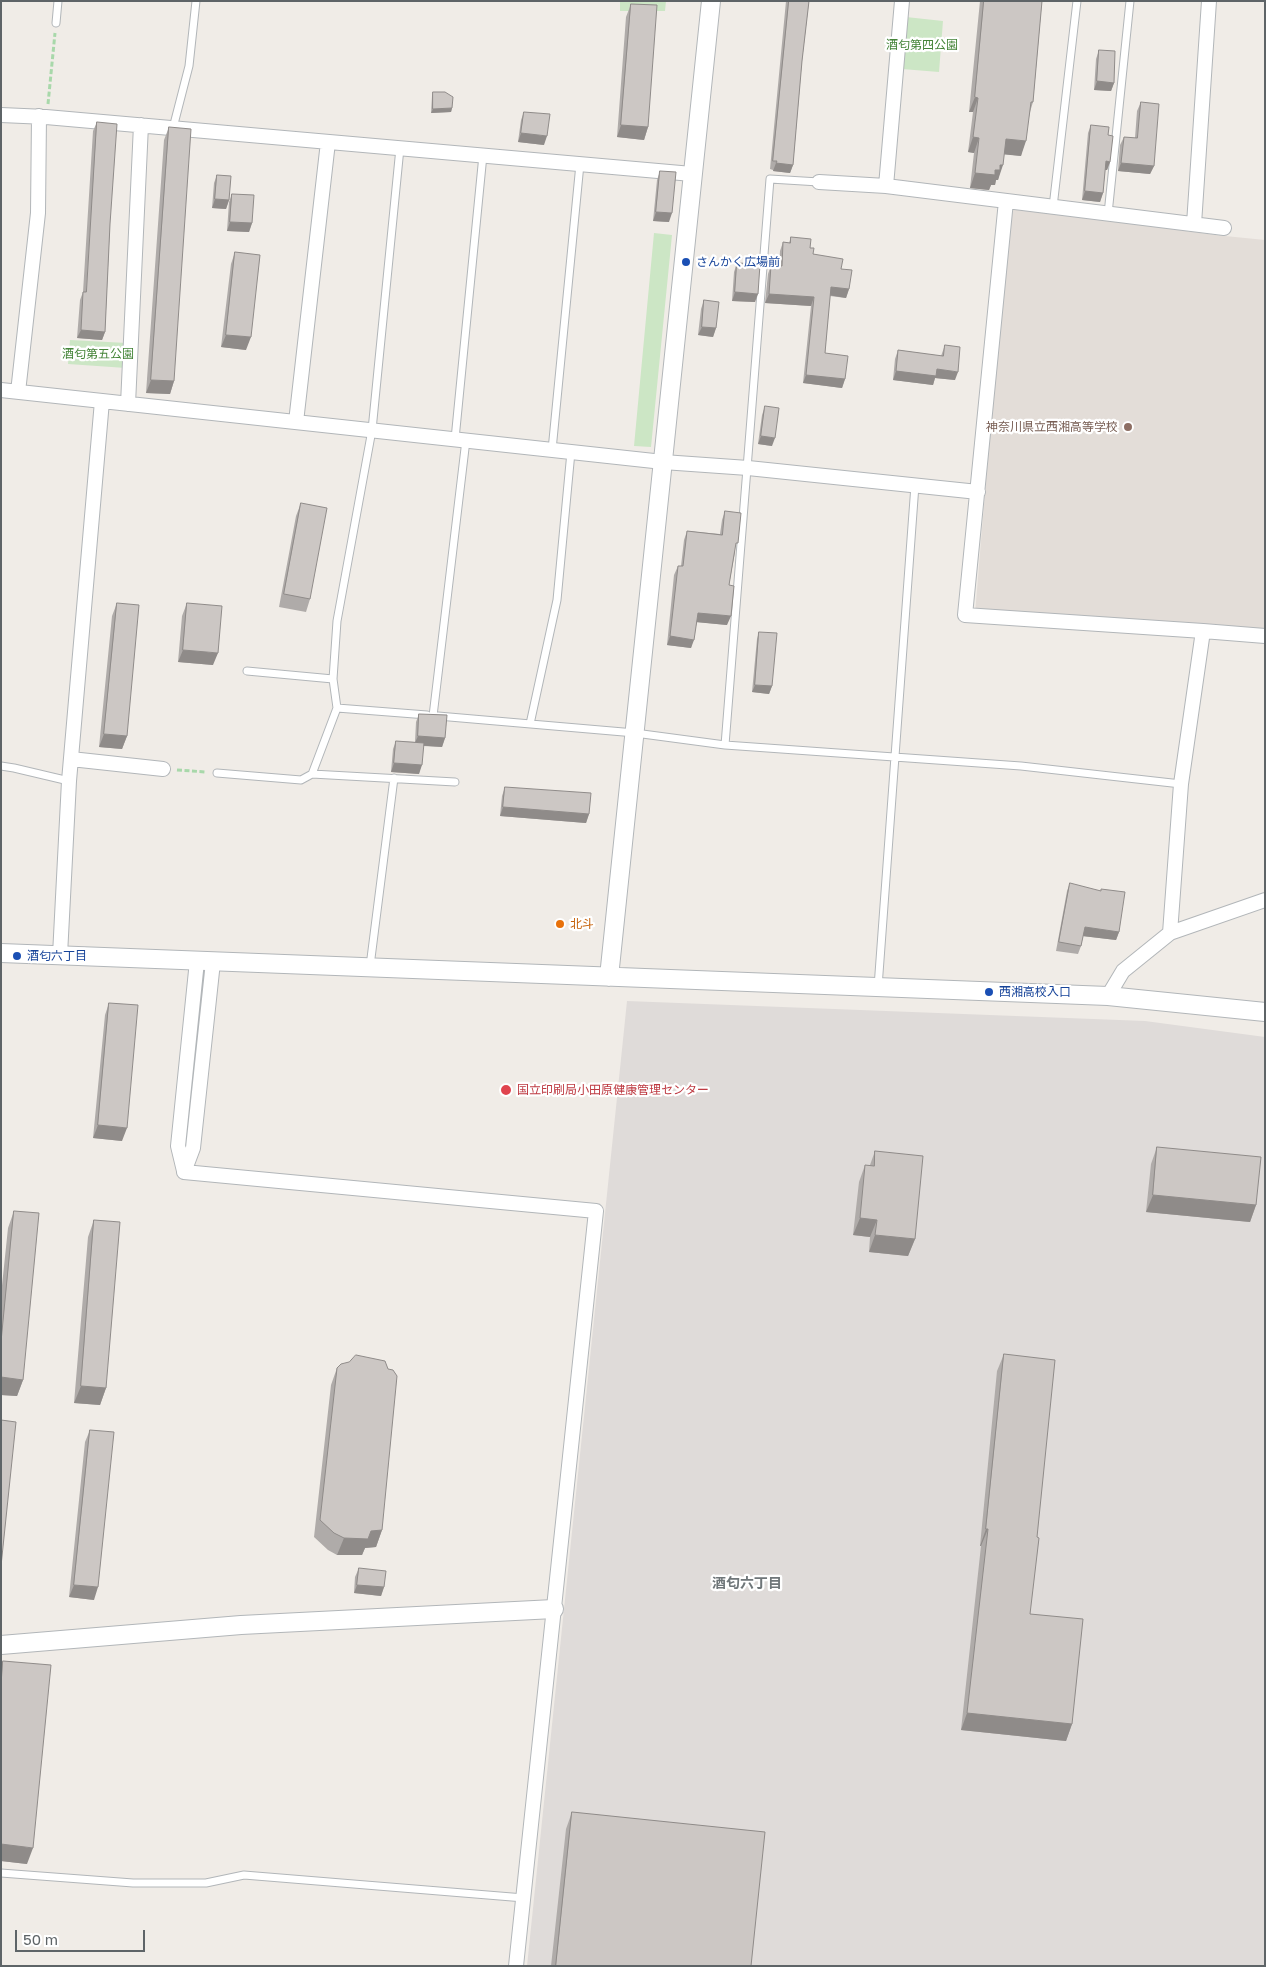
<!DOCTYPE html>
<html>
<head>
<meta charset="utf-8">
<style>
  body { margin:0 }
  #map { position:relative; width:1266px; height:1967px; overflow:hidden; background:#f0ece7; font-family:"Golos Text",sans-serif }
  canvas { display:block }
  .frame { position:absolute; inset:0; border:2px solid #5e6467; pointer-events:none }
  .scale { position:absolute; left:15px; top:1930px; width:130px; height:22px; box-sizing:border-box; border:2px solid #5e6467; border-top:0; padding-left:6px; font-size:15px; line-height:18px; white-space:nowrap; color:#5e6467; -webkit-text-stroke:4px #fff; paint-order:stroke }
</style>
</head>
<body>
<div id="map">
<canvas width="1266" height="1967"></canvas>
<div class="frame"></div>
<div class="scale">50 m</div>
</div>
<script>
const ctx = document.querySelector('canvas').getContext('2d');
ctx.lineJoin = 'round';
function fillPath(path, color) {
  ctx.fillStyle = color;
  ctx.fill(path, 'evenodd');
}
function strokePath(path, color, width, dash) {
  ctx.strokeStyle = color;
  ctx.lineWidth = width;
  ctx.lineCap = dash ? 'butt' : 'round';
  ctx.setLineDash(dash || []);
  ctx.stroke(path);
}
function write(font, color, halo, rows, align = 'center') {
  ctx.font = font + ' "Golos Text","Noto Sans JP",sans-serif';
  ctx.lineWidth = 4.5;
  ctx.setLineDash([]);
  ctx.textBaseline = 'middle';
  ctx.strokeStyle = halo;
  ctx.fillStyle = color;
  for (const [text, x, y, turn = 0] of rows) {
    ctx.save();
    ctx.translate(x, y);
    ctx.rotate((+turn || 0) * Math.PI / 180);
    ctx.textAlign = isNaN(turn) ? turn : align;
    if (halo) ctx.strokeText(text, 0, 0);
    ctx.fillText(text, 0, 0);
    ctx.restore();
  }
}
fillPath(new Path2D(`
  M627,1001L1145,1021L1265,1037V1966H527Z`), '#dfdbd9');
fillPath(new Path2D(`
  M1013,207L1215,235L1265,240V637L975,614L1008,212Z`), '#e3ddd8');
fillPath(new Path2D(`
  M620,1H666L665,11H620Z
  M906,17L943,21L939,72L902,69Z
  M654,233L672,235L651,447L634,446Z
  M70,340L127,343L126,368L68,364Z`), '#cce6c5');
const service = new Path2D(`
  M56,23L58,1
  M173,128L189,66L196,1
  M400,148L372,430L337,621L333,679L337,708L427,715
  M1053,207L1077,1
  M1108,214L1130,1
  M455,439L483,155
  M552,450L580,164
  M247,671L333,679
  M337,708L312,774L455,782
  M433,716L466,440
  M438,716L635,733L725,745L1021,766L1181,784
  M530,724L557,600L571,452
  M725,745L770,179L819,182
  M1,766L14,768L69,781
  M217,773L301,780L312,774
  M370,966L394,778
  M878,987L915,485
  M1,1873L133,1883H206L244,1875L524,1898`);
const minor = new Path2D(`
  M1,115L46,117L692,174
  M819,182L886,186L902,1
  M886,186L1224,228
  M1006,201L965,615L1203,631L1181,784L1170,933
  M1194,224L1209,1
  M1,390L663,462L748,468L978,492
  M18,392L38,213L39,116
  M128,404L141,125
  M296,422L328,142
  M1203,631L1265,636
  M71,759L163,769
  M60,955L69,781L102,401
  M1108,996L1123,971L1170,933L1265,900
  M184,1171L178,1146L197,961
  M184,1172L596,1211L516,1966
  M184,1172L193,1148L213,962`);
const tertiary = new Path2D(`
  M1,953L1108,996L1265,1012
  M609,977L711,1
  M1,1645L241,1625L554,1609`);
strokePath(service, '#b2b6b9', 9);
strokePath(minor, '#b2b6b9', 16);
strokePath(tertiary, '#b2b6b9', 20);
strokePath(new Path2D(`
  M48,104L55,33
  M177,770L206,772`), '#a8d8aa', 3, [5, 2.5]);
strokePath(service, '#fff', 7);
strokePath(minor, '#fff', 14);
strokePath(tertiary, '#fff', 18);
fillPath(new Path2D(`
  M786,1H809L802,61L793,165L790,173L773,171V170L770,169Z
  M980,1H1042L1033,102L1030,112L1021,156L1004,154L998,180H996L995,185H991L989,190L970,188L974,153L968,152L973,112H969Z
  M631,4L648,127L644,140L617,137L626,17Z
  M1099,50L1114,83L1111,91L1094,90L1096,59Z
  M433,92L452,108L451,112L431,113L432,96Z
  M1141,102L1154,166L1150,174L1118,171L1120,145L1124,137L1135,138L1137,111Z
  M524,112L544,145L518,142L521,120Z
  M97,122L110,224L105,332L102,340L77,338L80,300L83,292L93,131Z
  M1091,125L1110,162L1107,170H1105L1103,193L1100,202L1082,200L1088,133Z
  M169,127L174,381L170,394L146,393L164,140Z
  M660,171L669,222L653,221L657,180Z
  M217,175L229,200L226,209L212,208L214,183Z
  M232,194L252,223L249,232L227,231L229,202Z
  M791,237L810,248L813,254L841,269L849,289L846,298L830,296L825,353L845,379L842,388L803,383L811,306L765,303L768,274L771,265L779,266L780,251L783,242L789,243Z
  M235,252L246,350L221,347L231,264Z
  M737,263L755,302L732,301L734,272Z
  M704,300L716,328L713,337L698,335L701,309Z
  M945,345L955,380L935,378L933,385L893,380L895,359L898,350L941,356Z
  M765,406L772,446L758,444L762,415Z
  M301,503L310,599L306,612L279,607L296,516Z
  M725,511L735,552L729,585L727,625L697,622L691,648L667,645L674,575L678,566H681L684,540L687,531L720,534L722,520Z
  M117,603L127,736L122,749L99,747L112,616Z
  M187,603L213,665L178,662L182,616Z
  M759,632L772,686L769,694L752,692L757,639Z
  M419,714L445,738L442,747L423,746L419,774L391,772L393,749L396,741L415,742L416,722Z
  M505,787L589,814L586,823L500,816L502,796Z
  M1070,883L1119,932L1116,940L1083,936L1081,946L1078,954L1056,951L1067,891Z
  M109,1003L122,1141L93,1138L105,1015Z
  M1157,1147L1256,1205L1250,1222L1146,1212L1151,1164Z
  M875,1151L915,1239L908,1256L869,1252L870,1237L853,1235L859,1182L865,1165H870Z
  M14,1211L23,1380L17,1396L1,1395V1295L8,1228Z
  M94,1220L106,1388L100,1405L74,1403L88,1237Z
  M1004,1354L1030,1614L1072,1724L1066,1741L961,1730L981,1546H980L997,1371Z
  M337,1368L382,1530L376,1547L365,1548L362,1555H337L328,1550L314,1537L331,1385Z
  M90,1430L94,1600L69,1597L85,1442Z
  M359,1568L384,1587L381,1596L354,1593L355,1577Z
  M3,1661L27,1864L1,1861V1667Z
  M572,1812L751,1966H551L566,1829Z`), '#afaba9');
fillPath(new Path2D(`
  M1097,81L1114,83L1111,91L1094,90Z
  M975,97L978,98L973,112H969Z
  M452,108L451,112L431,113L433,109Z
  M621,125L648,127L644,140L617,137Z
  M521,133L547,136L544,145L518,142Z
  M973,137L979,138L974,153L968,152Z
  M1006,139L1026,141L1021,156L1000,154Z
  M1106,161L1110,162L1107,170H1103Z
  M776,163L793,165L790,173L773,171Z
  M1121,163L1154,166L1150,174L1118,171Z
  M1000,165H1003L998,180H996L995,185H991L989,190L970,188L975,173L995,170Z
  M1085,191L1103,193L1100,202L1082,200Z
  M215,199L229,200L226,209L212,208Z
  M656,212L672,213L669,222L653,221Z
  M230,222L252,223L249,232L227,231Z
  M831,287L849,289L846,298L828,295Z
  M735,292L758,294L755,302L732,301Z
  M769,294L814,297L811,306L765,303Z
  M702,327L716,328L713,337L698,335Z
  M81,330L105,332L102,340L77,338Z
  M226,335L251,337L246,350L221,347Z
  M937,369L958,372L955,380L935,378L933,385L893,380L896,371Z
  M806,375L845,379L842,388L803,383Z
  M151,380L174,381L170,394L146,393Z
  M761,436L775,438L772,446L758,444Z
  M698,613L731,616L727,625L695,622Z
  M670,636L694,640L691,648L667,645Z
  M183,650L218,653L213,665L178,662Z
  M755,685L772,686L769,694L752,692Z
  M104,734L127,736L122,749L99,747Z
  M418,736L445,738L442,747L414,745Z
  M394,763L422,765L419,774L391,772Z
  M503,807L589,814L586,823L500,816Z
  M1085,927L1119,932L1116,940L1082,936Z
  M98,1125L127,1128L122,1141L93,1138Z
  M1153,1195L1256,1205L1250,1222L1146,1212Z
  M860,1218L877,1220L870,1237L853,1235Z
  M875,1235L915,1239L908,1256L869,1252Z
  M1,1377L23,1380L17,1396L1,1395Z
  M81,1386L106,1388L100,1405L74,1403Z
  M986,1529H988L981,1546H980Z
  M382,1530L376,1547L365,1548L362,1555H337L344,1538L371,1531Z
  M74,1585L98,1587L94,1600L69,1597Z
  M357,1585L384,1587L381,1596L354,1593Z
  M967,1713L1072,1724L1066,1741L961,1730Z
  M1,1844L33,1848L27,1864L1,1861Z`), '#8f8b89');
const building = new Path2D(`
  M789,1H809L802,61L793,165L776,163L777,161H773Z
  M984,1H1042L1033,102H1031L1026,141L1006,139L1003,165H1000V170H995V175L975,173L979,138L973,137L978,98L975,97Z
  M631,4L657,5L648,127L621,125Z
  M1099,50L1115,51L1114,83L1097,81Z
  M433,92H445L453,97L452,108L433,109Z
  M1141,102L1159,104L1154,166L1121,163L1124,137L1137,138Z
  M524,112L550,114L547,136L521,133Z
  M97,122L117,124L110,224L105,332L81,330L83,292H86Z
  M1091,125L1109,127L1108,135L1113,136L1110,162L1106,161L1103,193L1085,191Z
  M169,127L191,129L174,381L151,380Z
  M660,171L676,172L672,213L656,212Z
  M217,175L231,176L229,200L215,199Z
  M232,194L254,195L252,223L230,222Z
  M791,237L811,239L810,248H814L813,254L843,259L841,269L852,270L849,289L831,287L825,353L848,356L845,379L806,375L814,297L769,294L771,265L782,266L783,242L790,243Z
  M235,252L260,255L251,337L226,335Z
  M737,263L760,264L758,294L735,292Z
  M704,300L719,302L716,328L702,327Z
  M945,345L960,347L958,372L937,369L936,376L896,371L898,350L943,356Z
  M765,406L779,408L775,438L761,436Z
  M301,503L327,508L310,599L284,594Z
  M725,511L741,513L738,543H736L729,585L734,586L731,616L698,613L694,640L670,636L678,566H683L687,531L722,535Z
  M117,603L139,605L127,736L104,734Z
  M187,603L222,606L218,653L183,650Z
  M759,632L777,633L772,686L755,685Z
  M419,714L447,715L445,738L418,736Z
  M396,741L424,743L422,765L394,763Z
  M505,787L591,793L589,814L503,807Z
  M1070,883L1101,891V889L1125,892L1119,932L1085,927L1081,946L1059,942Z
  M109,1003L138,1005L127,1128L98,1125Z
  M1157,1147L1261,1157L1256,1205L1153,1195Z
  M875,1151L923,1156L915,1239L875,1235L877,1220L860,1218L865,1165L874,1166Z
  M14,1211L39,1213L23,1380L1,1377V1342Z
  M94,1220L120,1222L106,1388L81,1386Z
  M1004,1354L1055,1360L1037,1537L1039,1538L1030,1614L1083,1619L1072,1724L967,1713L988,1529H986Z
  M356,1355L385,1361L388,1369L393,1370L397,1376L382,1530L371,1531L368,1539L344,1538L334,1533L320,1520L337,1368L341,1364L349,1362Z
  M1,1420L16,1422L1,1566Z
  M90,1430L114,1432L98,1587L74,1585Z
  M359,1568L386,1571L384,1587L357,1585Z
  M3,1661L51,1665L33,1848L1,1844V1685Z
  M572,1812L765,1832L751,1966H556Z`);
fillPath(building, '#ccc7c4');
strokePath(building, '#8f8b89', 1);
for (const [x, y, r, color] of [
  [686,262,5,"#1a4fb4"],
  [1128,427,5,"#8d6e63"],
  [560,924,5,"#e8710a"],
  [17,956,5,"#1a4fb4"],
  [989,992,5,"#1a4fb4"],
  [506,1090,6,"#e0444e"]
]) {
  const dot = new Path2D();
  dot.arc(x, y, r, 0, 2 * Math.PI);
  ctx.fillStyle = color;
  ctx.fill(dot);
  strokePath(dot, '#fff', 2);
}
write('12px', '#448438', '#fff', [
  ["酒匂第四公園",922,45],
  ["酒匂第五公園",98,354]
]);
write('12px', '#164399', '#fff', [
  ["さんかく広場前",696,262],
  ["酒匂六丁目",27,956],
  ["西湘高校入口",999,992]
], 'left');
write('12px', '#785e54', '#fff', [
  ["神奈川県立西湘高等学校",1118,427]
], 'right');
write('12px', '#c56008', '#fff', [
  ["北斗",570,924]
], 'left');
write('12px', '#be3a42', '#fff', [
  ["国立印刷局小田原健康管理センター",517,1090]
], 'left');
write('bold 14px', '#6f7679', '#fff', [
  ["酒匂六丁目",747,1584]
]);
</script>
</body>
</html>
